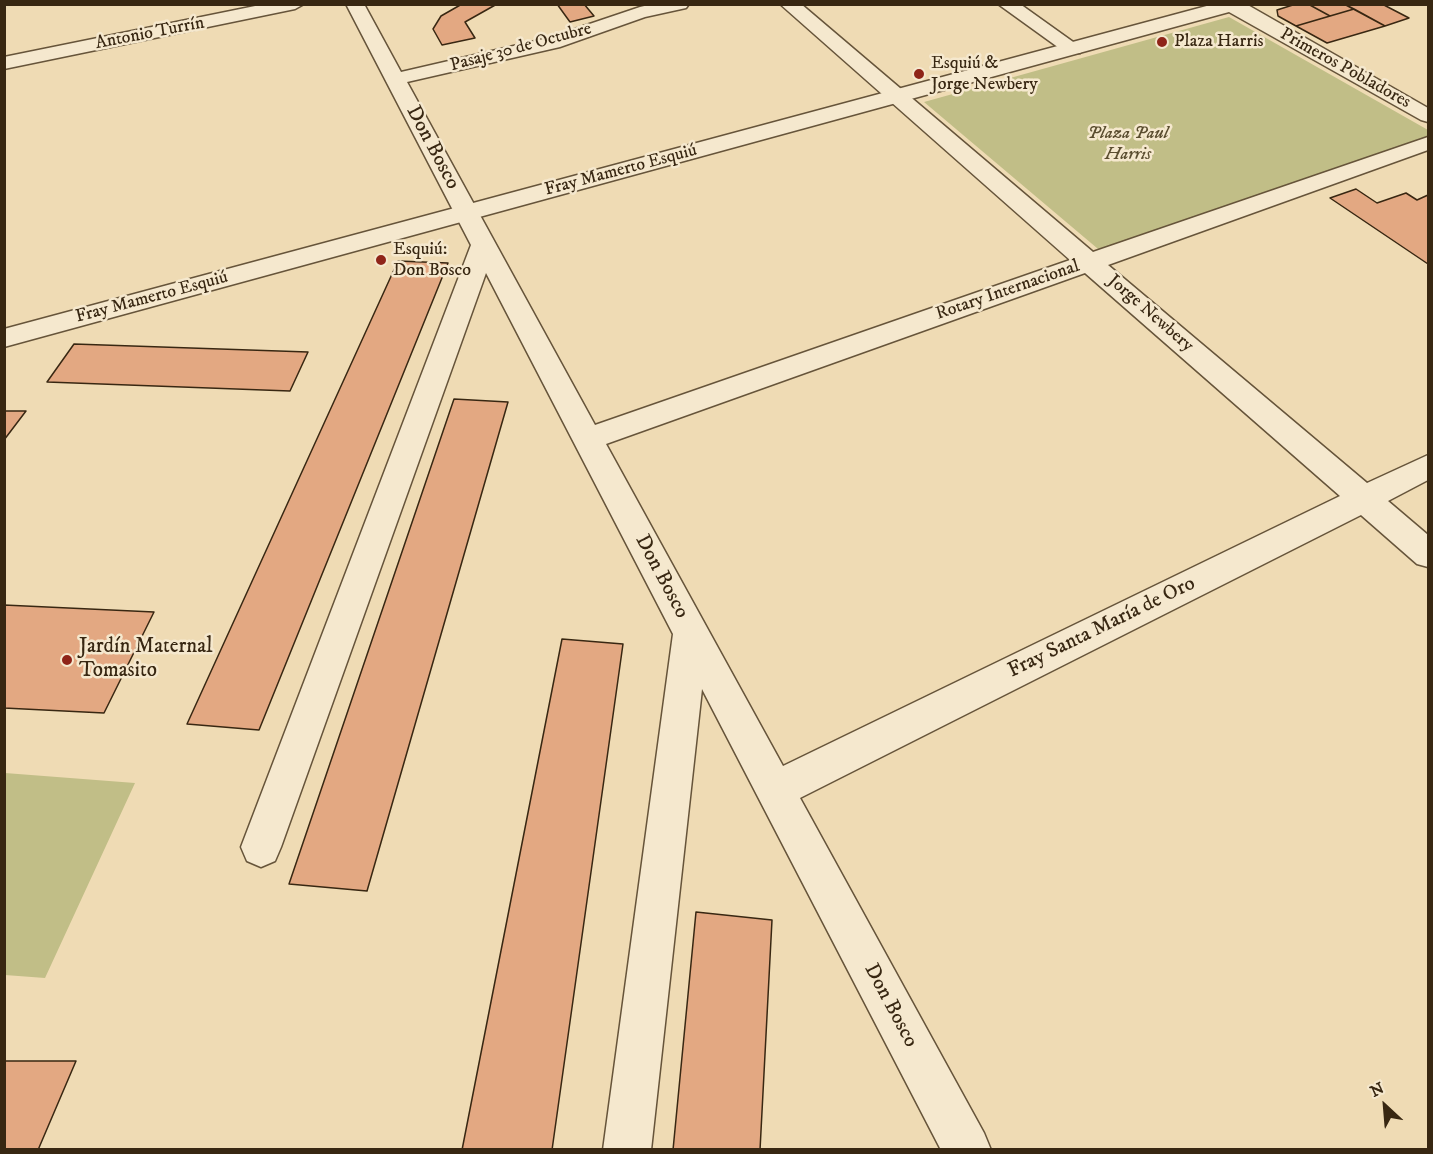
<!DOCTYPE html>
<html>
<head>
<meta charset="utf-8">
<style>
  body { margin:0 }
  #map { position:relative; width:1433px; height:1154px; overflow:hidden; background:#efdbb4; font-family:"IM FELL DW Pica",serif }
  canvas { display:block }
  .frame { position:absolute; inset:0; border:6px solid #382712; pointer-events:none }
  .north { position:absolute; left:1355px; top:1076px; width:60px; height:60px; -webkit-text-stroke:4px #f5e8ce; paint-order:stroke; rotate:334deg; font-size:16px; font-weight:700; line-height:24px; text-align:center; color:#382712 }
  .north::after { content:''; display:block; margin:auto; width:21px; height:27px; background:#382712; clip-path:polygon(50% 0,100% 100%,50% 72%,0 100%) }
</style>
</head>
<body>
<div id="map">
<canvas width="1433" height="1154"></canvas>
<div class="frame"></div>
<div class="north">N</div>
</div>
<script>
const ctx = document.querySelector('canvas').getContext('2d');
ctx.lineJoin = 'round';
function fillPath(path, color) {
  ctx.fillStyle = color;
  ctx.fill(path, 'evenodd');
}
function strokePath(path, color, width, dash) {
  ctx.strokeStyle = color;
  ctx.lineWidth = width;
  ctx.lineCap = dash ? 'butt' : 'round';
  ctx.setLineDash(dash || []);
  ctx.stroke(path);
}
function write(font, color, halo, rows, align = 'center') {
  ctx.font = font + ' "IM FELL DW Pica",serif';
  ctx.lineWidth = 5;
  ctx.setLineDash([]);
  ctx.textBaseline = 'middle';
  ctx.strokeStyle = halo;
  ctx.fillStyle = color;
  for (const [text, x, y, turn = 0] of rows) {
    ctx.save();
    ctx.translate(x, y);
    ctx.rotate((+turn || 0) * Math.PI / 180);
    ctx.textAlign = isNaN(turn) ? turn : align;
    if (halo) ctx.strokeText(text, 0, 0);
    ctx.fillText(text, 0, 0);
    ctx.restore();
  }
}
fillPath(new Path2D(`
  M1229,17L1428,130V139L1104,254L924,102Z
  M5,773L135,783L45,978L5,975Z`), '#c1be87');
const building = new Path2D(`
  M462,4H497L465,22L475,38L442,45L433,29L441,16Z
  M557,4H584L594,16L570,22Z
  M1296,4H1308L1330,16L1296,26L1278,16L1277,10Z
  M1308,4H1344L1354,9L1330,16Z
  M1344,4H1382L1409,18L1385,26Z
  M1354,9L1385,26L1327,43L1296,26Z
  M1356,189L1377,203L1406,193L1417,200L1428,195V264L1330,198Z
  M398,261L448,263L259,730L187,724Z
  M74,344L308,352L290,391L47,382Z
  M454,399L508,402L367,891L289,884Z
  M4,411H26L4,440Z
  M4,605L154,612L104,713L4,708Z
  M562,639L623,644L552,1150H462Z
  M696,912L772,920L760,1150H673Z
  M4,1061H76L38,1150H4Z`);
fillPath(building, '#e3a882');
strokePath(building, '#382712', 1.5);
const minor = new Path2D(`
  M265,4H304L295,9L4,69V57Z
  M346,4H364L401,72L548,38L640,7L653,4H689L686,8L645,17L560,47L407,82L595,425L1070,260L780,4H801L1093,252L1428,137V150L1108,265L1367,483L1428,455V480L1388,501L1428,535V567L1417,564L1361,515L800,798L984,1133L991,1150H941L702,689L651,1150H603L673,634L486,273L281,847L275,861L261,867L247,861L241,847L471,245ZM1085,273L1340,496L783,766L606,444Z
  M998,4H1020L1083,49L1080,53H1066Z`);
const tertiary = new Path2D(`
  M1214,4H1246L1428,108V122L1421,120L1229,12L4,347V329Z`);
strokePath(minor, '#66543a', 3);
strokePath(tertiary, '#66543a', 3);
fillPath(minor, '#f5e8ce');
fillPath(tertiary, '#f5e8ce');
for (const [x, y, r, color] of [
  [1162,42,6,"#8f2418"],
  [919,74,6,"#8f2418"],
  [381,260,6,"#8f2418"],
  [67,660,6,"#8f2418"]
]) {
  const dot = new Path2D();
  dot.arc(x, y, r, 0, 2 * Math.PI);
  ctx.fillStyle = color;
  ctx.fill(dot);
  strokePath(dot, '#f5e8ce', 2);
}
write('18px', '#382712', '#f5e8ce', [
  ["Antonio Turrín",150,34,-11],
  ["Pasaje 30 de Octubre",521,48,-15],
  ["Primeros Pobladores",1345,69,29],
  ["Fray Mamerto Esquiú",621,171,-15],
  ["Rotary Internacional",1008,291,-19],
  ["Fray Mamerto Esquiú",152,298,-15],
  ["Jorge Newbery",1150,314,41]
]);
write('18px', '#382712', '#f5e8ce', [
  ["Plaza Harris",1174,42],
  ["Esquiú &",931,64],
  ["Jorge Newbery",931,85],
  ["Esquiú:",393,250],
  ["Don Bosco",393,271]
], 'left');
write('italic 18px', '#5a4d2f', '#f5e8ce', [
  ["Plaza Paul",1128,134],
  ["Harris",1128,155]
]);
write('21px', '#382712', '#f5e8ce', [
  ["Don Bosco",432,148,62],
  ["Don Bosco",661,577,62],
  ["Fray Santa María de Oro",1102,628,-26],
  ["Don Bosco",890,1006,62]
]);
write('21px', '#382712', '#f5e8ce', [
  ["Jardín Maternal",79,648],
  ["Tomasito",79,672]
], 'left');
</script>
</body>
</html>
